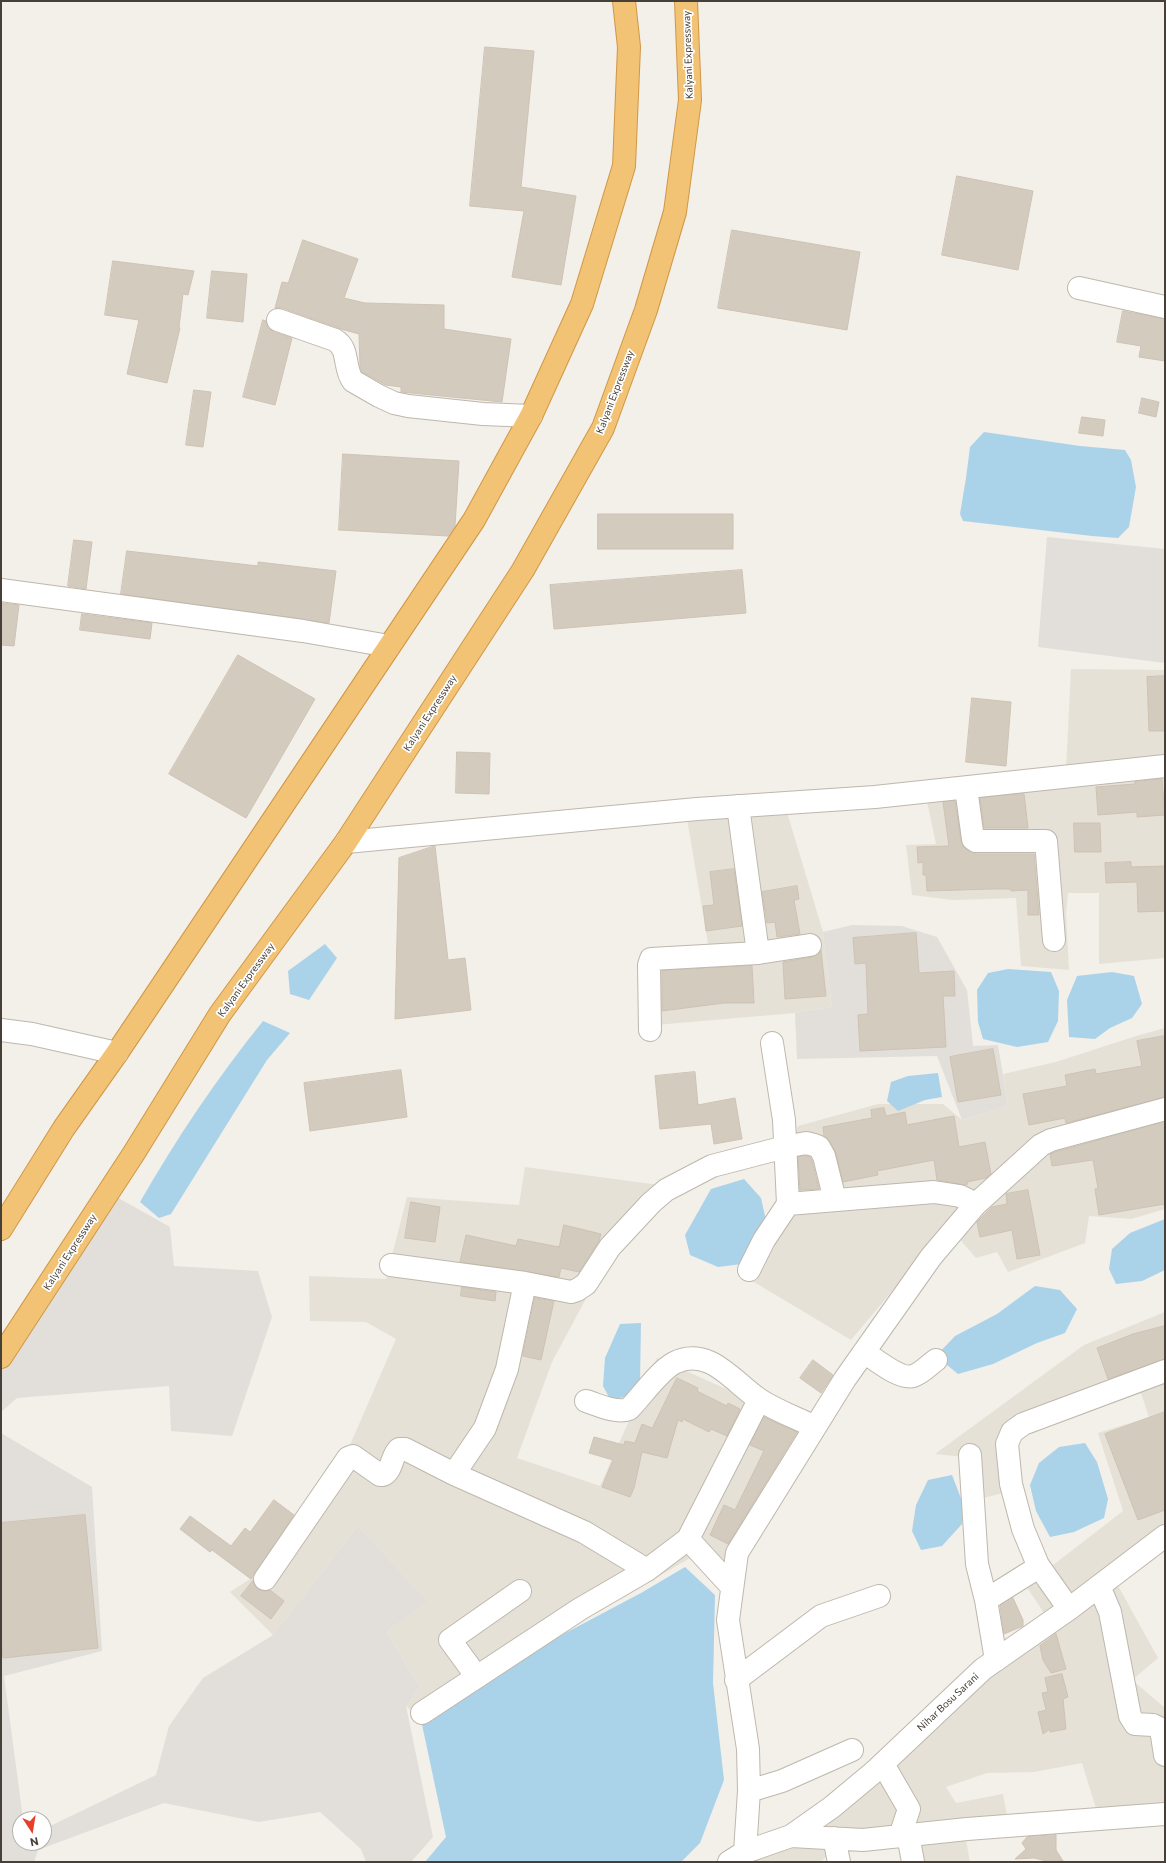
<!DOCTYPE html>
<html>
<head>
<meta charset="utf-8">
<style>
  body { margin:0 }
  #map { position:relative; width:1166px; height:1863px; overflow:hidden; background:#f3efe9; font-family:Commissioner,sans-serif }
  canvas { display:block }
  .frame { position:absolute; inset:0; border:2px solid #464038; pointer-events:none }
  .north { position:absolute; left:12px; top:1811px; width:40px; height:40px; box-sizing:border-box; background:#fff; border:1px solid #b5b3af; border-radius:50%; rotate:168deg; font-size:11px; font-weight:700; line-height:16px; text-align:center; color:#464038 }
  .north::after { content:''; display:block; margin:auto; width:14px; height:18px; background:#e83f2b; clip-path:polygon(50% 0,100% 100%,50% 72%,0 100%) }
</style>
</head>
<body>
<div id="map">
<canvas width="1166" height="1863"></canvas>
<div class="frame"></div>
<div class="north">N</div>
</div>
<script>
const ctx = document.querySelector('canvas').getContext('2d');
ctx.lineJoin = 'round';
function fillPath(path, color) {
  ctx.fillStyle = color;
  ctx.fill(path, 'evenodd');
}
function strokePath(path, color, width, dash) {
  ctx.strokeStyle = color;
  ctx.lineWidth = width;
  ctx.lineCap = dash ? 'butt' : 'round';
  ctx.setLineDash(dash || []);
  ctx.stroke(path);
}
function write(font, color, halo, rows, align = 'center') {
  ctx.font = font + ' Commissioner,sans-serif';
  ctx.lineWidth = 3.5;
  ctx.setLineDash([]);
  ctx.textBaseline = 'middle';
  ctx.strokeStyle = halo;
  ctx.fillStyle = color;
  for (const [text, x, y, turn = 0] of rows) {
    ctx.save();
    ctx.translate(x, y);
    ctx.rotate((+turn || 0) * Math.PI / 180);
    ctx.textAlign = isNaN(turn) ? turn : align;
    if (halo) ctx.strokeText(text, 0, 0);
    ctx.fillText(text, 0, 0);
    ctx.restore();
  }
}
fillPath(new Path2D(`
  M1071,669L1165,670V757L1066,770Z
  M1165,775V958L1099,964V893H1068L1066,914L1069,970L1021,966L1016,898L953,900L912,895L906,845L936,844L926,797Z
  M786,809L823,932L832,1007L795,1013L656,1025L651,964L711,961L687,819Z
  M1165,1028V1105L1030,1144L956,1215L851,1340L749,1279L792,1212L781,1172L798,1126L878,1104H943L962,1120L1008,1106L1003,1074L1056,1062L1136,1036Z
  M1165,1116V1209L1131,1219L1089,1216L1085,1243L1008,1272L997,1252L976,1258L958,1237L1045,1143Z
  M525,1167L659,1185L589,1293L552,1362L517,1458L600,1486L657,1358L811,1427L728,1575L692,1557L417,1716L406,1706L420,1687L386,1632L426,1602L358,1526L273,1635L230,1592L258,1574L347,1452L396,1339L366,1322L310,1321L309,1276L386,1279L407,1197L519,1205Z
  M1165,1312V1532L1048,1619L1026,1586L1123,1511L1098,1433L1149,1417L1141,1393L1028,1434L1013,1446L1018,1489L976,1500L964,1457L935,1454L1084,1345Z
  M1117,1584L1158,1658L1132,1680L1165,1708V1816L1098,1815L1082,1763L1034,1772L987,1773L946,1787L956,1803L1003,1794L1008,1821L963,1824L970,1862H906L904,1834L837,1848L820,1862H742L809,1832L992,1669Z`), '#e6e1d7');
fillPath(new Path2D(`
  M1047,537L1165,549V663L1038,647Z
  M852,925L902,926L937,937L967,990L973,1046L998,1045L1008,1106L962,1120L937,1056L797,1059L795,1013L832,1007L823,932Z
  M106,1191L170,1227L174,1266L258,1271L272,1317L232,1436L171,1431L169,1386L17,1398L1,1412V1358Z
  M1,1433L92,1487L102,1651L4,1676L23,1819H20V1843H44V1829L156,1775L169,1726L203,1678L273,1635L358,1526L427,1602L386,1632L420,1687L406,1706L433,1837L411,1862H366L361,1849L320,1812L259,1822L164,1803L38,1850L34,1862H1Z`), '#e2deda');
fillPath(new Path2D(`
  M984,432L1080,446L1125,450L1131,460L1136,487L1129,527L1118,538L1092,536L963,521L960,514L966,478L970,447Z
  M325,944L337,958L309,1000L290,994L288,971Z
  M1008,969L1051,972L1059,991L1058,1021L1048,1042L1017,1047L983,1039L978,1022L977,990L988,973Z
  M1112,972L1134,976L1142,1004L1132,1018L1110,1028L1095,1039L1069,1037L1067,1000L1077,976Z
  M263,1021L290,1033L267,1060L171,1214L159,1218L140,1202C176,1139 217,1078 263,1021Z
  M938,1073L942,1097L925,1100L898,1111L887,1101L891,1082L908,1076Z
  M744,1179L761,1198L767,1225L742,1264L718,1267L690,1255L685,1235L711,1189Z
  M1165,1219V1270L1142,1281L1116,1284L1109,1269L1112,1249L1130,1233Z
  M1035,1286L1060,1290L1077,1309L1065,1333L1037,1343L993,1364L958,1374L936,1356L955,1336L997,1314Z
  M641,1323L640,1382L627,1397L610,1399L603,1386L605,1358L620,1324Z
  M1085,1443L1097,1462L1108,1499L1104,1518L1074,1532L1050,1537L1036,1511L1030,1485L1039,1463L1059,1447Z
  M952,1475L962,1501V1524L942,1546L921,1550L912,1531L916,1505L928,1480Z
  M685,1567L715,1595L713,1683L724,1780L700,1843L681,1862H425L446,1837L421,1720L505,1665L641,1593Z`), '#aad3ea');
const building = new Path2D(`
  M485,47L534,51L521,187L576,196L561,285L512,277L524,211L470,206Z
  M957,176L1033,191L1018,270L942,255Z
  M732,230L860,252L847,330L718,308Z
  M303,240L358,259L344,298L365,303L444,305V329L511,339L502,402L401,392V387L386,385L362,372L360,367L359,334L341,329L282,308H275L282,282L288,283Z
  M113,261L194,271L188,295L183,294L179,327L180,328L167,383L127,374L139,320L105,315Z
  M212,271L247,274L243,322L207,318Z
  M1123,311L1165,319V361L1139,357L1141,346L1117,342Z
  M263,320L266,321L268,328L274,332L292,338L275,405L243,397Z
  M194,390L211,392L203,447L186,445Z
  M1142,398L1159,402L1156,417L1139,413Z
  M1082,417L1105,420L1103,436L1079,433Z
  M343,454L459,461L455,526L448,536L339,530Z
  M598,514H733V549H598Z
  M74,540L92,542L86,589L68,586Z
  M127,551L258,566V562L336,571L329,623L121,594Z
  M742,570L746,613L554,629L550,585Z
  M1,603L19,605L14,646L1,645Z
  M82,614L152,623L150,639L80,630Z
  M238,655L315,699L246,818L169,774Z
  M1165,676V731H1149L1147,677Z
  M972,698L1011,702L1006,766L966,762Z
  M457,752L490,753L489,794L456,793Z
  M1162,779L1165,815L1137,817V812L1098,815L1096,787L1135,784V782Z
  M1024,794L1028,828H984L980,798Z
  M955,801L961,841L963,846L969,851L976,854H1034L1039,915H1028V890L1011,891V889H991L927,891L926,875H923V862L918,863L917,847L949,846L943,802Z
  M1074,823H1100L1101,852H1075Z
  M435,846L448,960L465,958L471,1010L395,1019L399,858Z
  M1131,862V867L1165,866V911L1138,912L1137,882L1106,883L1105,863Z
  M734,869L742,926L706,931L703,906L714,905L710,872Z
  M797,886L799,899L794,900L800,934L777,937L775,922L767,923L762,892Z
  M916,933L919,973L954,971L955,996H943L946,1047L860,1051L858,1015L868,1014L866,963L855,964L853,938Z
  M821,950L826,996L785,999L783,962L812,957L818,954Z
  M752,966L754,1003H724L662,1011V971Z
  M1165,1036V1097L1066,1123L1065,1118L1029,1125L1023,1094L1067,1086L1065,1075L1095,1069L1096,1074L1142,1066L1137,1041Z
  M993,1049L1001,1095L958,1102L950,1057Z
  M401,1070L407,1117L310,1131L304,1083Z
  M695,1072L698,1105L735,1098L742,1139L714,1144L711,1124L660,1129L655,1076Z
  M884,1108L886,1116L905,1112L907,1125L954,1116L959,1147L985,1142L991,1174L986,1178L967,1182L968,1184L965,1185L937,1180L934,1160L877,1171L878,1175L843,1182L836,1153L830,1141L824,1136L823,1127L872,1118L871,1110Z
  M1165,1122V1204L1099,1215L1095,1189L1098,1188L1093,1160L1052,1166L1050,1154L1055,1152Z
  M806,1156L810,1157L812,1161L819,1189L800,1190L798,1157Z
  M1028,1190L1040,1255L1017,1259L1012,1230L980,1237L977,1222L992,1207L1007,1204L1006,1194Z
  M411,1202L440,1207L435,1242L405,1238Z
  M564,1225L601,1234L599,1241L579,1272L561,1268L559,1277L460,1262L466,1235L516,1246L518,1239L559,1247Z
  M462,1287L496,1292L495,1301L461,1296Z
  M535,1298L554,1301L541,1360L523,1356Z
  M1165,1326V1359L1108,1379L1097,1348L1133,1334Z
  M813,1360L833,1375L821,1393L800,1378Z
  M677,1378L698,1388L697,1391L727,1406L728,1403L740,1409L727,1436L711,1429L709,1432L683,1419L682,1422L678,1420L667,1458L642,1452L634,1488L630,1497L602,1487L613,1460L589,1453L594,1437L624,1445L625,1441L635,1443L642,1424L652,1428Z
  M1165,1412V1510L1138,1520L1105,1434Z
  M764,1417L797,1432L728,1544L710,1535L724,1505L735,1510L764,1451L750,1445Z
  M274,1500L294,1515L251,1579L212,1550L210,1552L180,1529L190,1516L231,1546L245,1528L250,1532Z
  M85,1515L98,1648L3,1658L1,1635V1523Z
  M253,1581L258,1589L264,1591L270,1590L284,1601L271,1619L241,1596Z
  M1013,1598L1023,1620V1626L1004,1634L1000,1606Z
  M1056,1634L1066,1669L1051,1673L1043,1660L1040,1646Z
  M1062,1674L1068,1697L1063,1699L1066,1729L1050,1732V1729L1043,1734L1038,1712L1046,1710L1042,1693L1048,1692L1045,1678Z
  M1056,1835V1850L1063,1861L1051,1862L1034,1858L1015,1859L1026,1849L1022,1843L1027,1837Z`);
fillPath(building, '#d4cbbf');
strokePath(building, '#cec2b3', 1);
const minor = new Path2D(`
  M1079,288L1165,307
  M278,320L335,340C350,349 343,368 353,381L379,396L394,403L408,406L483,414L531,416
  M1,590L303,631L389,646
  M966,788L973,839L976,841H1046L1054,940
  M738,806L758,953
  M346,842L697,809L875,797L1165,766
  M1,1030L32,1034L117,1053
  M650,1030L649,965L651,959L758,953L810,945
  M772,1043L784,1120L788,1204
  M391,1265L525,1283L571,1292L577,1290L586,1284L610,1247L651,1203L666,1190L712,1166L785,1147L806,1143L814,1145L819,1147L824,1156L835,1200
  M749,1270L764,1240L788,1204L934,1192L960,1196L976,1204
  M864,1352C875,1359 900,1380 913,1376C921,1374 929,1365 936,1360
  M586,1401C599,1405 616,1414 629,1409C642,1396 658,1372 674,1363C709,1345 734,1383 760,1400C777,1411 797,1418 815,1427
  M970,1455L977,1564L986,1600
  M454,1474L485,1428L507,1369L525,1283
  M688,1539L732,1587
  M1038,1565L1069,1609
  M265,1579L348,1458L353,1456L380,1475H383C393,1470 391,1456 399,1449H405L454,1474L584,1532L647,1570
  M1099,1586L1110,1612L1130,1716L1135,1724L1153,1725L1161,1729L1165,1755
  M996,1660L986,1600L1037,1568L1038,1565L1023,1529L1011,1484L1007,1444L1012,1432L1023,1424L1165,1371
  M477,1677L450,1640L520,1591
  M736,1680L821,1616L879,1596
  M422,1713L580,1609L647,1570L688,1539L759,1400
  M883,1764L909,1809L900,1836
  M749,1791L782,1781L852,1750
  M908,1835L913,1862
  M791,1836L863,1840L967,1829L1165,1814
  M834,1838L839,1862
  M745,1852L749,1791L748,1749L728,1620L737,1553L845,1379L931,1257L976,1204L1041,1145L1051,1140L1165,1109
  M729,1862L745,1852L791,1836L832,1807L874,1772L983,1669L1069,1609L1165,1536`);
const highway = new Path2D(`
  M1,1229L64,1128L117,1053L474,520L531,416L582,304L624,166L629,47L624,1
  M1,1357L134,1153L220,1014L346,842L523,570L603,428L646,310L675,212L690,100L686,1`);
strokePath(minor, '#beb7ac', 24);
strokePath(highway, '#d09745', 24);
strokePath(minor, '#fff', 22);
strokePath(highway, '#f2c375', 22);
write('10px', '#464038', '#fff', [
  ["Kalyani Expressway",688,55,-92],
  ["Kalyani Expressway",615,392,-69],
  ["Kalyani Expressway",430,713,-57],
  ["Kalyani Expressway",246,980,-54],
  ["Kalyani Expressway",70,1252,-57],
  ["Nihar Bosu Sarani",948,1702,-43]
]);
</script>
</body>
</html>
